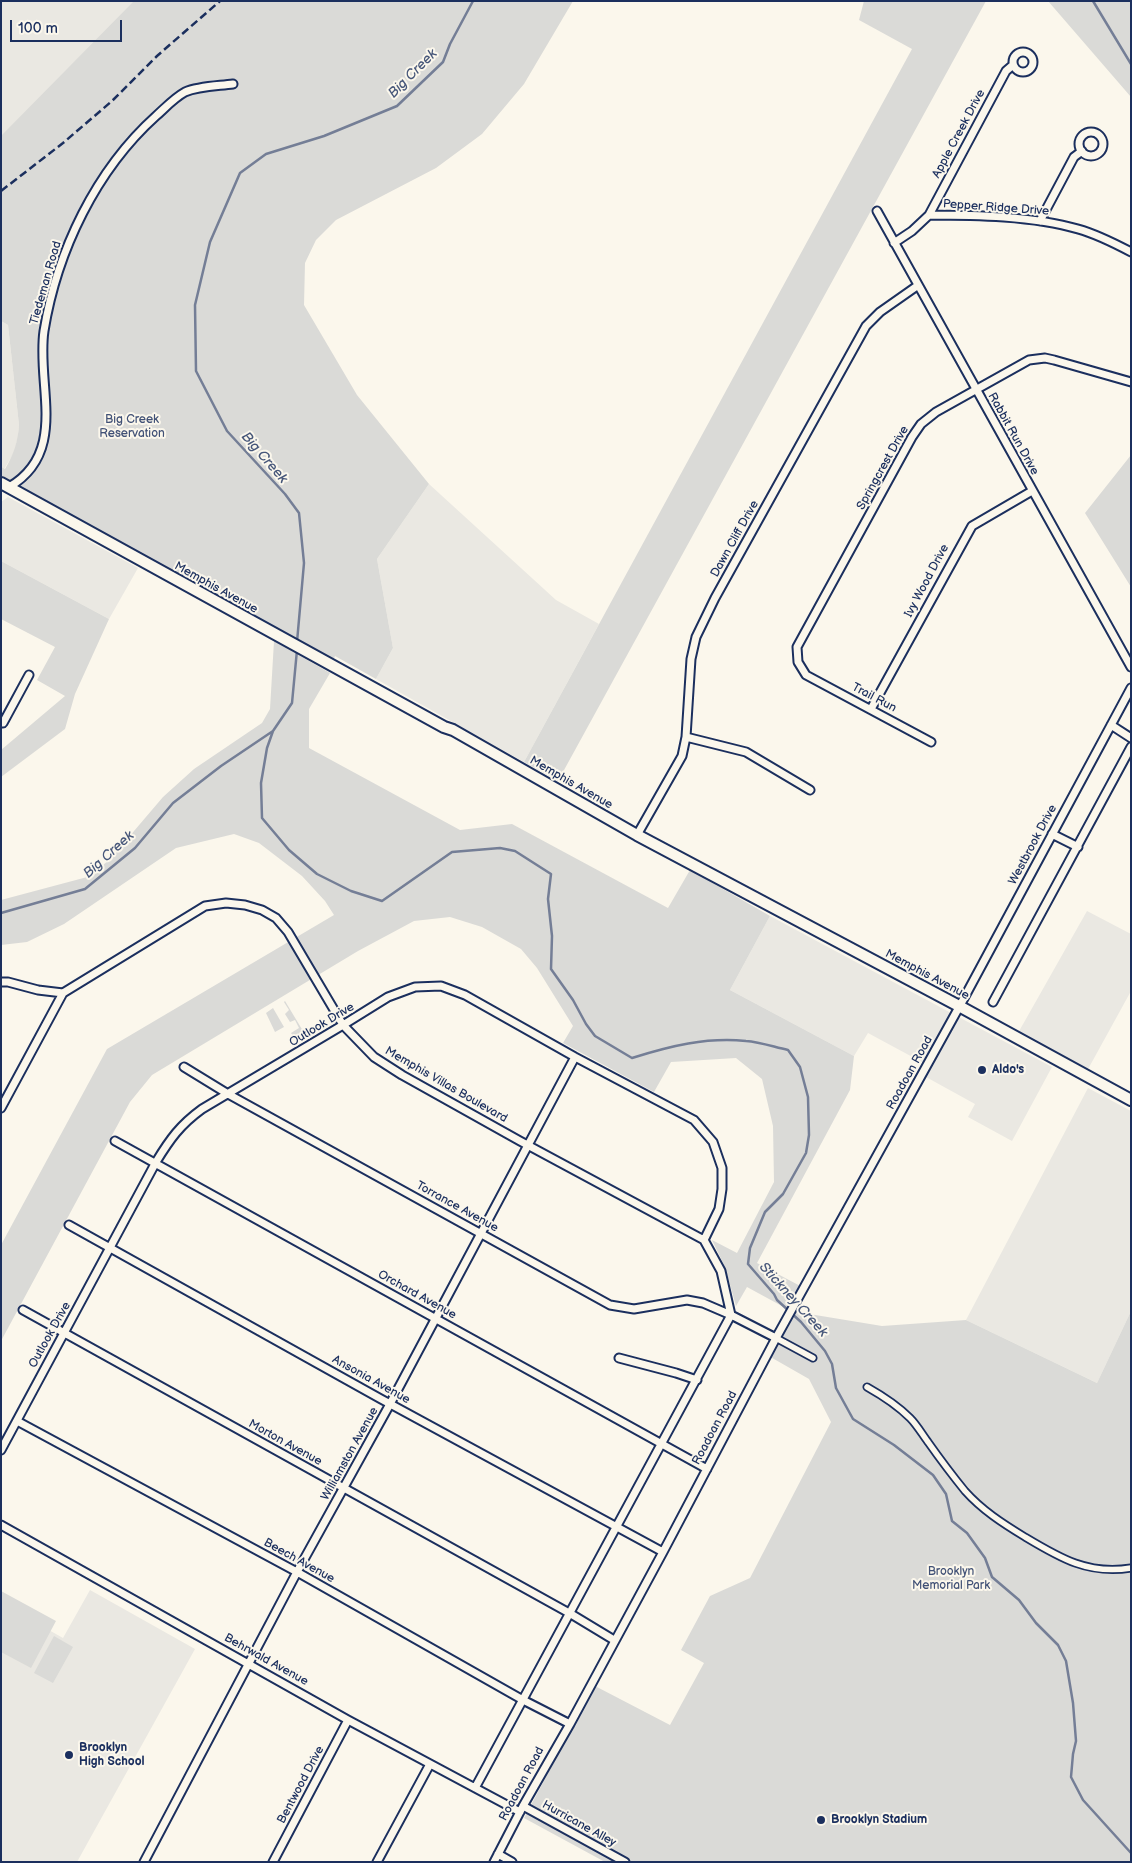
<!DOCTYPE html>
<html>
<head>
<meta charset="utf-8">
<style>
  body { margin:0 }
  #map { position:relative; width:1132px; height:1863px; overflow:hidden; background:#fbf7ec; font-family:"Balsamiq Sans",sans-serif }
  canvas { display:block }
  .frame { position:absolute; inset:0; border:2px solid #1b2f5e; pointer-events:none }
  .scale { position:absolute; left:10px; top:20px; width:112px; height:22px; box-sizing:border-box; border:2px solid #1b2f5e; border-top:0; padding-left:6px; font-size:15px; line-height:18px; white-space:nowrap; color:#1b2f5e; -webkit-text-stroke:4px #fbf7ec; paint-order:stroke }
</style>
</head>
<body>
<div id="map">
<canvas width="1132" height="1863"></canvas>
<div class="frame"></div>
<div class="scale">100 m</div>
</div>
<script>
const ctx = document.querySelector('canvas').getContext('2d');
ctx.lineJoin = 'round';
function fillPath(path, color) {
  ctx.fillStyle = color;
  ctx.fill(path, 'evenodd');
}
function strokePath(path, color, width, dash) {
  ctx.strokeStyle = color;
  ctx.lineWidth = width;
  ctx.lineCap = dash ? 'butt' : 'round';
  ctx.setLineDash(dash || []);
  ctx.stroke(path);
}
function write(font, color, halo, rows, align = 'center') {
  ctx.font = font + ' "Balsamiq Sans",sans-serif';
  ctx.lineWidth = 4;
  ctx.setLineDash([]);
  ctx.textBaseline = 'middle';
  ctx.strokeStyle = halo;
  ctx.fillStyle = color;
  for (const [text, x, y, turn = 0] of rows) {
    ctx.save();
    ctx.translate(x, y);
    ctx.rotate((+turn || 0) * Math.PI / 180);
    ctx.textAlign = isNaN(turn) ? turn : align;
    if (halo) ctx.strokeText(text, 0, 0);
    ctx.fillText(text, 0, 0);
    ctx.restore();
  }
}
fillPath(new Path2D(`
  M1,1H162L1,153Z
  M1,321L8,325L19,425L18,438L14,453L1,474Z
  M429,484L556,600L599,624L524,762L376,679L393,648L377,559Z
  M8,497L138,568L109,619L1,561V502Z
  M1087,911L1131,934V991L1087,1071L1018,1033Z
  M770,916L1052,1067L1012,1141L968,1117L975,1104L926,1077L931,1067L868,1033L854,1056L730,990Z
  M1088,1088L1131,1111V1311L1097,1383L966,1320Z
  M90,1590L195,1649L77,1862H1V1603L63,1638Z`), '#eae8e2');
fillPath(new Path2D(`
  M134,1H573L524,84L482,134L436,168L336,220L316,240L305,263L304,305L357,395L429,484L377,559L393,648L376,679L335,656L331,665L1,484V467L5,469C14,454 18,441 19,425L8,325L1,321V136Z
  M864,1H986L558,781L524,762L912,49L859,20Z
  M1048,1H1130L1131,97Z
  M1131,455V587L1085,513Z
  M1,561L109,619L75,694L65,729L1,777V750L65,696L37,680L55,647L1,619Z
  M274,641L330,673L309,709V748L460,830L512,824L668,908L690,870L770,916L730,990L854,1056L850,1090L757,1263L804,1288L791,1311L882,1326L966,1320L1097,1383L1131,1311V1862H605L524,1818L595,1686L670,1725L704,1663L681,1650L710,1596L750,1578L831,1422L809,1379L767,1355L791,1311L747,1287L736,1306L725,1267L712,1240L737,1253L774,1182L773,1126L762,1079L736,1058L671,1062L654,1092L563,1043L573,1026L537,968L521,949L482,927L450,917L414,921L358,951L152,1075L130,1102L1,1341V1245L107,1049L334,915L325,901L302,876L259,843L234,834L176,848L64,924L27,942L1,945V900L91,876L111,858L163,797L194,769L262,723L270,709Z
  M285,1001L306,1036L297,1042L291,1033L299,1028L295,1020L290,1022L285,1014L289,1010L284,1002Z
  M273,1008L284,1027L275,1032L266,1013Z
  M1,1591L56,1621L31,1668L1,1652Z
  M54,1636L73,1647L53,1683L34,1673Z`), '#dadad7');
strokePath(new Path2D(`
  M1093,1L1131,64
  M297,642L304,563L299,513L285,494L227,431L196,371L195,305L210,242L240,173L266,154L324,136L397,106L443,62L450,44L473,1
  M273,731L267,748L261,783L262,818L289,850L317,874L351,891L382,901L452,852L500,848L515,851L551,874L548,899L552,936L551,969L573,1000L586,1024L595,1036L632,1058C670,1046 706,1037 746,1041C760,1042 774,1047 788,1050L800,1067L808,1097L809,1135L806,1153L783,1194L765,1212L750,1248L748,1264L774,1294L777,1300L801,1322L825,1351L832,1364L836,1388L853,1419L894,1445L933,1475L946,1494L952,1521L967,1533L985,1558L992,1577L1019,1600L1036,1623L1058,1645L1066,1661L1073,1703L1076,1741L1073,1754L1071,1777L1083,1800L1131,1853
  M1,913L85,889L135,848L173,803L221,766L273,731L292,703L297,650`), '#747e96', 2.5);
const pedestrian = new Path2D(`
  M776,1338L813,1358
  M867,1387C883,1396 897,1405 910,1418C917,1425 922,1434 928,1442C940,1459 952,1475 965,1491C982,1510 1002,1523 1025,1537C1060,1558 1088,1575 1131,1568`);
const minor = new Path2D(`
  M1013 62a10 10 0 1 1 20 0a10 10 0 1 1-20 0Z
  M1079 144a12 12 0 1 1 24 0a12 12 0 1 1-24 0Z
  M877,211L1131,667
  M929,215L1006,71L1013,65
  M1040,221L1074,157L1082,151
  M894,243L912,231L929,215C975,215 1033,216 1078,229C1096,234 1114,243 1131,252
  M9,487C69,452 36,385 44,331C57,251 96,170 156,116C165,108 174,98 185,92C199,86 218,86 233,84
  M871,709L972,526L1032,491
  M1,723H3L29,675
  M1111,725L1131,738
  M686,737L746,752L810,790
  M931,742L806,675L798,662L797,647L912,437L921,424L936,412L1029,360L1045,358L1054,360L1131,382
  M1052,834L1078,847
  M637,835L682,756L686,737L691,659L696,637L715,598L866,326L880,312L917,286
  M1,982H8L38,990L63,993L205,906L226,903L245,905L262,910L276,918L288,932L343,1025L374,1057L402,1075L520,1141L704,1240L721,1271L731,1315L776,1338
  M993,1002L1131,747
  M184,1067L228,1094L610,1305L634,1309L687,1300L703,1303L731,1315L475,1788
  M1,1108L63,993
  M115,1141L707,1469
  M69,1225L381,1399L663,1552
  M23,1310L571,1614L614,1640
  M619,1358L676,1373L697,1380
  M17,1421L297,1572L523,1700L570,1724
  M1,1450L156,1162C170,1139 180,1125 202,1109L343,1025L388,997L415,987L441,986L465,995L575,1057L694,1120L713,1142L722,1168V1189L719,1209L704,1240
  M1,1525L348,1720L520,1812
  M523,1806L625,1862
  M498,1854L512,1862
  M144,1862L297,1572L390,1404L575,1057
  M273,1862L348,1720
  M377,1862L430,1764
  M494,1862L523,1806L570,1724L663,1552L776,1338L963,1000L1131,688`);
const secondary = new Path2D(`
  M1,483L444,727L453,730L637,835L959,1006L1131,1100`);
strokePath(pedestrian, '#1b2f5e', 9);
strokePath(minor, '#1b2f5e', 11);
strokePath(secondary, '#1b2f5e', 14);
strokePath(pedestrian, '#fbf7ec', 5.5);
strokePath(minor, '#fbf7ec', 7);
strokePath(secondary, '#fbf7ec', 10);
strokePath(new Path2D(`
  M1,191L63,143L112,101L157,56L220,1`), '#1b2f5e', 2.5, [8, 4]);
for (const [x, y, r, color] of [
  [982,1070,5,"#1b2f5e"],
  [69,1755,5,"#1b2f5e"],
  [821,1820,5,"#1b2f5e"]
]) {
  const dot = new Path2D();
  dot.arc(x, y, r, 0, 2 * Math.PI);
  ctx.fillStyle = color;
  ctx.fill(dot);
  strokePath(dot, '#fbf7ec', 2);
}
write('12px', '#1b2f5e', '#fbf7ec', [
  ["Apple Creek Drive",959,134,-62],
  ["Pepper Ridge Drive",996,208,4],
  ["Tiedeman Road",46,283,-74],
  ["Rabbit Run Drive",1013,434,61],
  ["Springcrest Drive",883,468,-61],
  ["Dawn Cliff Drive",735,539,-61],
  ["Ivy Wood Drive",927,581,-62],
  ["Memphis Avenue",216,588,29],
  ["Trail Run",874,698,28],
  ["Memphis Avenue",571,783,30],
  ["Westbrook Drive",1033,845,-62],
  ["Memphis Avenue",927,975,28],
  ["Outlook Drive",322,1025,-31],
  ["Roadoan Road",910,1073,-61],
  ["Memphis Villas Boulevard",446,1085,30],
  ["Torrance Avenue",457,1207,29],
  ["Orchard Avenue",417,1295,29],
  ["Outlook Drive",50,1335,-61],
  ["Ansonia Avenue",371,1380,29],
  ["Roadoan Road",715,1428,-62],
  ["Morton Avenue",285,1443,29],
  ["Williamston Avenue",350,1454,-61],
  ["Beech Avenue",299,1561,29],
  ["Behrwald Avenue",266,1660,29],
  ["Roadoan Road",522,1784,-62],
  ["Bentwood Drive",301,1785,-62],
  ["Hurricane Alley",579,1824,29]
]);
write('12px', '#415176', '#fbf7ec', [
  ["Big Creek",132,420],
  ["Reservation",132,434],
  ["Brooklyn",951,1572],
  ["Memorial Park",951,1586]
]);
write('bold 12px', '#1b2f5e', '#fbf7ec', [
  ["Aldo's",992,1070],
  ["Brooklyn",79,1748],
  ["High School",79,1762],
  ["Brooklyn Stadium",831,1820]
], 'left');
write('italic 14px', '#47577a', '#fbf7ec', [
  ["Big Creek",413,74,-45],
  ["Big Creek",264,458,49],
  ["Big Creek",109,855,-42],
  ["Stickney Creek",793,1300,48]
]);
</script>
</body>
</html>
